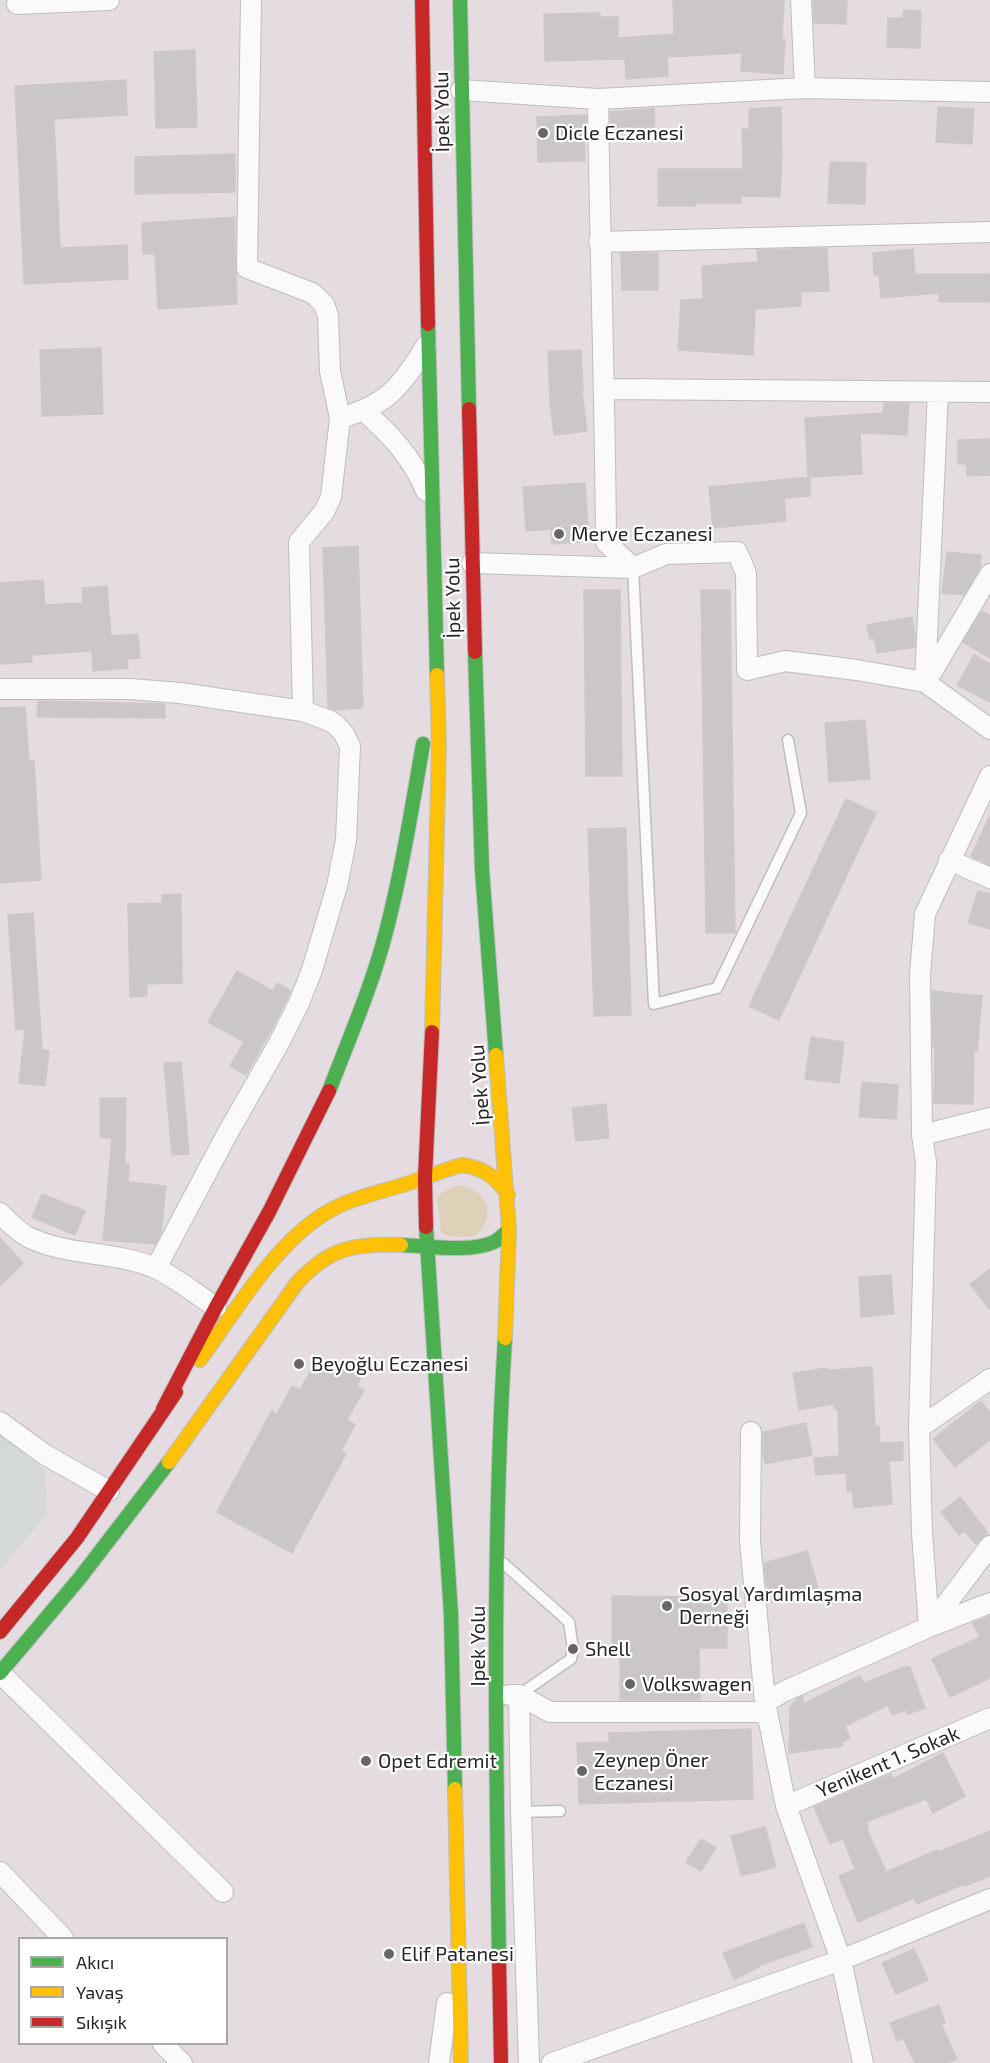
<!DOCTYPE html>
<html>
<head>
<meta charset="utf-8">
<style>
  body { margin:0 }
  #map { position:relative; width:990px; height:2063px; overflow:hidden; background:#e4dce0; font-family:"Exo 2",sans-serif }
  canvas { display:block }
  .legend { position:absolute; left:18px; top:1937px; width:210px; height:108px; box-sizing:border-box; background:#fff; border:2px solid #a8a8a8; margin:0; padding:8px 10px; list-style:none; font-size:18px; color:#262626 }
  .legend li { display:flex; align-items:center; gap:12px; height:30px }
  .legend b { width:30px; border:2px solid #a8a8a8 }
</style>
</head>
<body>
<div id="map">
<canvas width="990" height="2063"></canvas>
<ul class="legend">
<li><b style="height:8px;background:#4caf50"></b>Akıcı</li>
<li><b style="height:8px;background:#ffc107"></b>Yavaş</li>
<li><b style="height:8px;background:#c62828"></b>Sıkışık</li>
</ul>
</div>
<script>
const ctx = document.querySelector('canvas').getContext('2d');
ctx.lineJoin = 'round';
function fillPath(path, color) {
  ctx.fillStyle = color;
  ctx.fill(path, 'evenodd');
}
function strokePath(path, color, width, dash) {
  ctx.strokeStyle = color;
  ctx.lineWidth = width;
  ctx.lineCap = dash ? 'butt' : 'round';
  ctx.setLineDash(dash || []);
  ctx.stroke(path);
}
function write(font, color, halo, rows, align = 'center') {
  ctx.font = font + ' "Exo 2",sans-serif';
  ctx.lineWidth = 4.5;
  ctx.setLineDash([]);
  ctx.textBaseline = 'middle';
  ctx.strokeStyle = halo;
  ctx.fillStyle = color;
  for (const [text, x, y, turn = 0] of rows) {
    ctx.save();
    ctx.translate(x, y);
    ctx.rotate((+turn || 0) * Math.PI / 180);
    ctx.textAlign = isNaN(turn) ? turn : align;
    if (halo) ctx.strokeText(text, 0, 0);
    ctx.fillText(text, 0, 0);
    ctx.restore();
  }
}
fillPath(new Path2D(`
  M0,1435L45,1470L47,1514L0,1570Z`), '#d4d8d8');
fillPath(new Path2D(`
  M458,1185C479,1187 495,1205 484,1226C482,1229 478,1235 474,1236C470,1237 463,1236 459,1237C451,1237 448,1237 441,1232L437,1199L442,1192Z`), '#dfd0b8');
const building = new Path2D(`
  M673,0H784L782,40H785L783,74L741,71L742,53L667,57L668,76L626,79L625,59L545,61L544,14L600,13V17H618V38L674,34Z
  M813,0H847L846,24L814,23Z
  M904,10L921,11L920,48L887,47L888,18H903Z
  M195,50L197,127L156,128L154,52Z
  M126,80L127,115L54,119L60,248L127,245L128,279L24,284L15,86Z
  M781,107L782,157L780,197L741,196V203H695V206H658V169H743L742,129H749V109Z
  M938,107L974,109L972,144L936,142Z
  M654,108L655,133L636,134V129L611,131L610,112Z
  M586,115L587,133H584L585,161L538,162L537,117Z
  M235,154V192L135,194V157Z
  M830,162L866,163L865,204L828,203Z
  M235,217V250L237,304L158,309L155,254H143L142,223Z
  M827,248L829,291L801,292V306L755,309L753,355L678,350L681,300L703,299L702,266L758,262L757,250Z
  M913,249L915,274H990V302H939V293L881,298L879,274L874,275L873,253Z
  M621,253H658V290H622Z
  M101,348L103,414L42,416L40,350Z
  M581,350L583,391H582L587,431L554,435L550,402L548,351Z
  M884,403H909L907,435L860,433L862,474L808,477L805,418L883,413Z
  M990,439V475L967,476L966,464H958V440Z
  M810,477V496L784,498L786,521L713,528L709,487Z
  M585,483L588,529L579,530L580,542L552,544L551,529L526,531L523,487Z
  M358,546L363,708L334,710L328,708L323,548Z
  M947,552L981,555L980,568L964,595L942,593Z
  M43,580L45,605L83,603L82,588L107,586L111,636L138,634L140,658L127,659L128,668L93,671L92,651L32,655V662L0,664V583Z
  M584,590H620L622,776H586Z
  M701,590H730L735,933H706Z
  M982,611L990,616V658L963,642Z
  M912,617L915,635V647L877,653L874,638L870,639L867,625Z
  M974,655L990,664V702L957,685Z
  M38,701L165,704V718L37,717Z
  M25,707L29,761L34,760L41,880L0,883V708Z
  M865,720L870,779L829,782L825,723Z
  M846,799L876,813L779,1020L749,1006Z
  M990,815V865L971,856Z
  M626,828L631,1015L594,1016L588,829Z
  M978,891L990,894V929L968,923Z
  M181,894L182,983L147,984V996L130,997L128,904L162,903V895Z
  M33,913L42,1050L49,1051L45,1086L19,1083L25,1029L16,1030L8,915Z
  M237,971L273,991L277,983L291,991L273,1027L246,1075L230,1066L244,1042L208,1022Z
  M932,991L982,996L977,1051H974L973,1104L934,1103L935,1047H933Z
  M811,1037L844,1042L839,1083L805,1079Z
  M181,1062L189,1154L172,1155L164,1063Z
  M862,1082L898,1085L896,1119L859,1117Z
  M100,1098H126L125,1163L129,1164L128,1182L166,1186L161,1233L155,1244L103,1240L112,1138L100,1137Z
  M606,1104L609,1138L576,1141L572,1108Z
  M42,1194L85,1211L75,1235L32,1217Z
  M0,1238L23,1263L0,1286Z
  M990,1269V1310L970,1284Z
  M891,1275L894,1314L861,1317L859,1277Z
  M328,1359L361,1377L357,1386L364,1390L347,1420L355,1425L341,1451L346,1454L292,1553L217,1512L272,1410L276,1415L292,1386L300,1390L315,1363L323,1367Z
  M872,1367L875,1426H879L880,1443L903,1442V1460L889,1461L892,1504L854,1508L852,1491H847L846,1473L816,1475L814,1458L839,1456L838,1409H834V1404L799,1410L793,1373L827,1368L828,1370Z
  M981,1401L990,1413V1440L955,1467L933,1439Z
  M806,1423L812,1455L765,1464L763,1453V1432Z
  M960,1497L988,1533L976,1544L964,1531L959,1535L941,1512Z
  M807,1551L818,1588L772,1602L766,1582L764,1563Z
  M612,1596L727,1597V1648H699L700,1700H620V1647H612Z
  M990,1616V1678L950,1697L932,1659L980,1637L973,1623Z
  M904,1667H910L925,1708L908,1714L906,1710L892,1715L888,1705L845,1726L850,1738L842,1742L843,1746L789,1753L790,1707L797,1699L803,1696V1704L860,1676L864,1683Z
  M751,1729L753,1799L579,1804L577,1743L609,1742V1733Z
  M943,1753L965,1796L933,1813L926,1799L866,1822L869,1828L867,1829L886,1872L937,1850L938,1852L990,1831V1876L965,1886L964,1884L917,1904L914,1898L858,1922L839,1876L855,1869L843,1839L830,1844L814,1807L891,1774L893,1779Z
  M765,1827L776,1867L741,1876L731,1836Z
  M701,1839L716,1848L701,1871L686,1862Z
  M804,1923L812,1947L758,1966L759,1967L734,1979L723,1953Z
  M914,1949L928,1980L896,1994L882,1963Z
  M939,2005L945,2023L941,2024L957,2059L947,2063H915L903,2038L897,2041L890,2023Z`);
fillPath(building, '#cbc6c8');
strokePath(building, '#cfc8cb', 1.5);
const lane = new Path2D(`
  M633,568L654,1004L717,988L801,813L788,740
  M503,1563L569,1622L573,1649L571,1659L519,1695
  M518,1812L560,1811`);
const street = new Path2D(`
  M251,0L247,268L312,293L324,304L328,316L330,371L340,418
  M801,0L805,88
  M17,4L109,0
  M461,90L598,99L805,88L990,92
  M598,99C600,247 605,394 606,542L633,568
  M599,242L990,232
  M605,389L990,392
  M364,411C391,435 412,457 426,491
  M472,563L633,568L666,554L737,552L746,573L747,670L785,661L857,670L925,682L990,729
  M927,680L990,574
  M925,682L938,392
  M0,689H131L180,693L303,711L330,721L337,726L344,734L350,746L346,840L337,886L312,970L299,1003L279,1043L226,1136L156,1268
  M303,711L299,542L324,512L331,497L340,418C387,405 401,387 426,346
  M949,860L990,878
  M922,1135L990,1118
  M0,1213C8,1222 18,1231 28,1237C67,1256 113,1251 153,1267C174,1276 197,1295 216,1307
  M0,1422L44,1454L109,1491
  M919,1428L990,1379
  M751,1432L750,1541L765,1702
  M929,1627L922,1533L919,1428L926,1162L922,1135L920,974L925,914L990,776
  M929,1627L990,1546
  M0,1673L223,1892
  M509,1695H519L550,1712H766
  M519,1695L521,1812L529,2063
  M786,1806L990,1718
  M0,1872L63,1938
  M163,2044L182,2063
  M439,2063L447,2003
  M552,2063L841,1960L990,1899
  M863,2063L841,1960L786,1806L765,1702L785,1691L929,1627L990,1603`);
const fast = new Path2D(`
  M460,0L469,409
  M428,324L437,675
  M475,652L482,870L496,1055
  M329,1091C349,1039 372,986 386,932C402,870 412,807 423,744
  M426,1227L451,1615L455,1789
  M401,1245C427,1246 470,1253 494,1242C500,1239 504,1234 509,1230
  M0,1673L79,1579L169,1462
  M499,1959C496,1752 492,1545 505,1338`);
const slow = new Path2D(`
  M432,1032L439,746L437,675
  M496,1055L509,1230L505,1338
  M200,1360C235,1312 273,1246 324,1214C349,1198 378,1193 406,1184C425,1178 443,1170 462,1165C484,1168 496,1177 508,1195
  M169,1462L297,1283C329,1248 354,1243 401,1245
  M455,1789L461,2063`);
const jam = new Path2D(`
  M422,0L428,324
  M469,409L475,652
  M426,1227L425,1177L432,1032
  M163,1409L216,1307L269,1212L329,1091
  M0,1632L77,1538L176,1392
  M499,1959L501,2063`);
strokePath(lane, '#bebdbf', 13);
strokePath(street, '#bebdbf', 22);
strokePath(fast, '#bebdbf', 16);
strokePath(slow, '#bebdbf', 16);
strokePath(jam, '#bebdbf', 16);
strokePath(lane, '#fbfafa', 10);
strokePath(street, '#fbfafa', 20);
strokePath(fast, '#4caf50', 14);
strokePath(slow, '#ffc107', 14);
strokePath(jam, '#c62828', 14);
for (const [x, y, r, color] of [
  [543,133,6,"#686667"],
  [559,534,6,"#686667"],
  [299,1364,6,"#686667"],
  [667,1606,6,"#686667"],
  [573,1649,6,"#686667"],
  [630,1684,6,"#686667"],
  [366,1761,6,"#686667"],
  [582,1771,6,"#686667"],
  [389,1954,6,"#686667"]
]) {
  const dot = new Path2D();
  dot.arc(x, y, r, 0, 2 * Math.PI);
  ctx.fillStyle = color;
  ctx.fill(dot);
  strokePath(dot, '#fff', 2);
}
write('20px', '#262626', '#fff', [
  ["İpek Yolu",442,112,-91],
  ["İpek Yolu",453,598,-91],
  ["İpek Yolu",480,1085,-94],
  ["Ipek Yolu",478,1646,-90],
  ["Yenikent 1. Sokak",888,1762,-23]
]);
write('20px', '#262626', '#fff', [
  ["Dicle Eczanesi",555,133],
  ["Merve Eczanesi",571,534],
  ["Beyoğlu Eczanesi",311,1364],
  ["Sosyal Yardımlaşma",679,1594],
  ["Derneği",679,1617],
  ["Shell",585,1649],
  ["Volkswagen",642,1684],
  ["Zeynep Öner",594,1760],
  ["Eczanesi",594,1783],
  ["Opet Edremit",378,1761],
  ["Elif Patanesi",401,1954]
], 'left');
</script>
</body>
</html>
